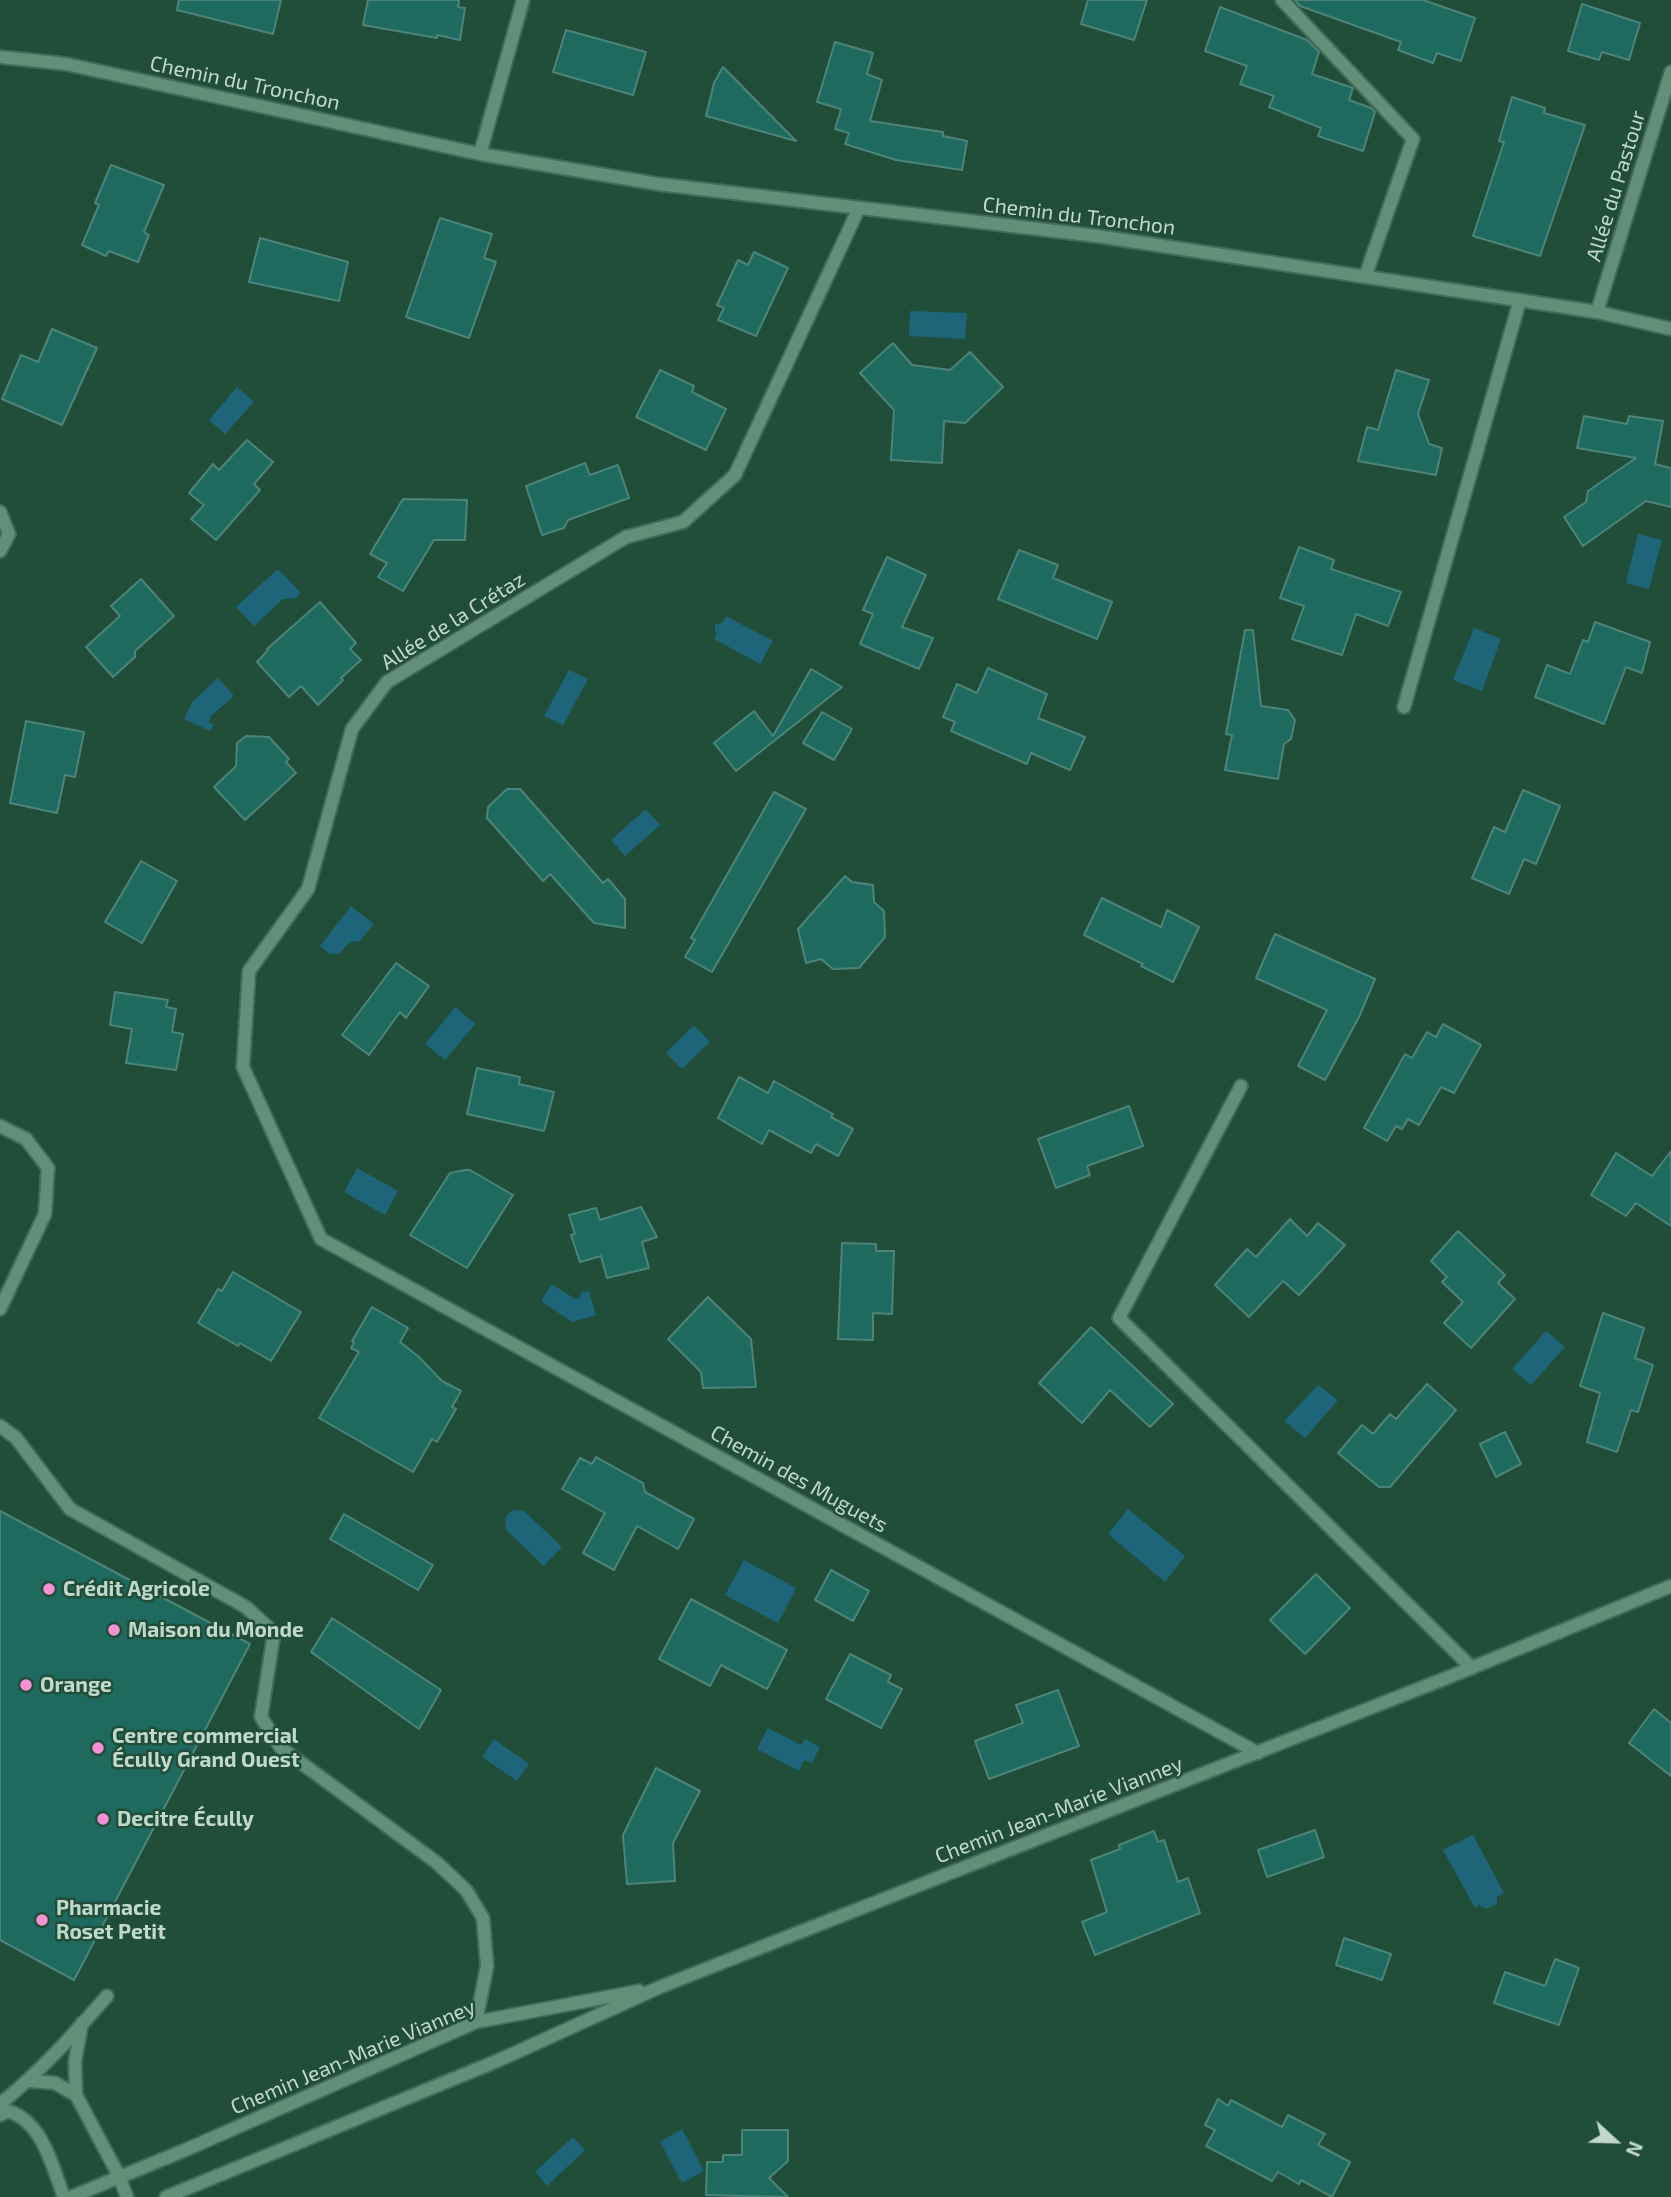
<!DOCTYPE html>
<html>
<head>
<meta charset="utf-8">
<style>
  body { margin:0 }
  #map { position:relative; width:1671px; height:2197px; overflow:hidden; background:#214e39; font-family:"Exo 2",sans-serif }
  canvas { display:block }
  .north { position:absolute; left:1580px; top:2106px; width:70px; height:70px; -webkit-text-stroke:5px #214e39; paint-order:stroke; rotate:112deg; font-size:19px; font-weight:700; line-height:28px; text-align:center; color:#c1d8cb }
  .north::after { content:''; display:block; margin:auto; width:24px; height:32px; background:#c1d8cb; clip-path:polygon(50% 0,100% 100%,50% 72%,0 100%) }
</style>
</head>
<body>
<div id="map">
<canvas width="1671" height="2197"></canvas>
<div class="north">N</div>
</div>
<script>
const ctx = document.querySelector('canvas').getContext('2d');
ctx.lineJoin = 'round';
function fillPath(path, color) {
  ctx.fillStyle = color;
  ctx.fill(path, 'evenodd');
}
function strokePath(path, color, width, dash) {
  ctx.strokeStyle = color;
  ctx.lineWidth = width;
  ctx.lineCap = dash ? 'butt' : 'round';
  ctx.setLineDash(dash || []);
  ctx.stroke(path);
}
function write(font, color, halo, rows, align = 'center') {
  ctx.font = font + ' "Exo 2",sans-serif';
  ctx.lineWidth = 5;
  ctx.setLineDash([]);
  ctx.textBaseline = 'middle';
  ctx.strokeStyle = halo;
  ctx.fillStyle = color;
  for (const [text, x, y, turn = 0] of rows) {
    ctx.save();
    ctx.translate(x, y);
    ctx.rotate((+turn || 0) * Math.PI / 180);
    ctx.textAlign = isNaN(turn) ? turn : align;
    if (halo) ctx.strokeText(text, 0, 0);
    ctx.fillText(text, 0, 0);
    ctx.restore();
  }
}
fillPath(new Path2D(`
  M910,311L967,313L965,339L909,336Z
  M237,387L254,402L225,434L209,420Z
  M1638,534L1662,540L1649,589L1626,583Z
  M278,569L301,593L296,598L283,599L254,626L236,607Z
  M726,616L773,641L760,664L714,639L717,634L715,631V625L723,622Z
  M1474,628L1501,639L1482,691L1453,680Z
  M569,670L588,679L563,725L544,716Z
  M218,678L234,696L211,716L209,722L214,725L210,731L184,719L193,701Z
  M646,809L660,825L625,856L611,840Z
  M351,906L374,924L360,941L350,942L339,954H330L320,946Z
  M455,1007L475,1024L445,1060L425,1044Z
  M694,1025L710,1042L682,1069L666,1053Z
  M357,1168L398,1191L385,1215L344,1192Z
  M552,1284L575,1299L579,1298L582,1292L589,1291L596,1315L572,1322L541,1301Z
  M1546,1331L1565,1347L1531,1385L1512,1369Z
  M1318,1385L1338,1400L1305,1438L1284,1421Z
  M1128,1509L1185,1556L1165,1582L1108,1534Z
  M512,1510L524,1511L562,1547L544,1566L506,1530L505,1518Z
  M744,1560L796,1588L778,1623L725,1595Z
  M768,1728L801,1745L805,1739L820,1747L812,1763L804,1760L799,1771L757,1749Z
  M494,1739L529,1764L517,1781L482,1757Z
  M1473,1835L1504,1893L1497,1897V1904L1486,1909L1479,1905L1475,1908L1443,1850Z
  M682,2129L704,2171L682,2183L660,2142Z
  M573,2137L585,2150L547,2186L535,2172Z`), '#1e6579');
const building = new Path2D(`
  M179,0H281L273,34L177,10Z
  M368,0H459L458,7L465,8L460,40L437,35V38L363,25Z
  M1088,0H1147L1134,40L1081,24Z
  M1295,0H1423L1475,18L1461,61L1437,53L1433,63L1398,50L1401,42L1300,6Z
  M1582,4L1640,23L1629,60L1602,52L1599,60L1568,51Z
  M1220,7L1307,40L1319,52L1312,74L1353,88L1349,100L1371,108L1375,112L1363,151L1318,136L1321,128L1269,107L1274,96L1240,84L1247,66L1205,51Z
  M566,30L646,52L633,95L553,72Z
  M835,42L873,53L867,74L882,80L870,121L943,132V136L967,141L962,170L896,160L845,144L849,133L835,129L841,109L817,102Z
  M723,67L796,141L706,116L714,83Z
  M1512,97L1545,108L1544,113L1585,125L1540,256L1473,236L1504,142L1499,141Z
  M111,165L164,185L144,232L149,235L138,262L109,251L106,256L82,245L99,205L95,203Z
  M440,218L492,234L484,258L496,262L469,338L406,317Z
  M260,238L348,262L339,301L249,282Z
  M754,252L788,268L756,336L718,320L724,308L717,305L738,260L748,265Z
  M52,329L97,348L62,425L2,399L21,355L38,362Z
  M893,343L912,365L950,370L970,352L1003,387L965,423L944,421L942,463L891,460L894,410L860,373Z
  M660,370L694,386L692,392L726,409L706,450L636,417Z
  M1396,370L1429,380L1418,414L1429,444L1442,448L1436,475L1358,461L1367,427L1378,430Z
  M1584,416L1627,424L1629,416L1663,421L1655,464L1671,468V507L1646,501L1583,546L1564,517L1586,502L1588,491L1636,458L1577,448Z
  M247,440L273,462L254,484L260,490L216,540L191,519L204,505L189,493L213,464L219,470Z
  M585,463L590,475L618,465L629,498L568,520L564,528L542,535L526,486Z
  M403,499L467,500L465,540H434L403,591L378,577L387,563L370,554Z
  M1299,547L1334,560L1331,569L1401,592L1388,626L1356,614L1342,655L1292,639L1304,606L1280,598Z
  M1019,550L1058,565L1053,578L1112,602L1097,639L998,599Z
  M887,557L926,575L902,627L933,638L919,669L860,644L873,614L863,610Z
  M141,579L174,616L135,651V657L113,677L86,647L120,616L111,606Z
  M320,602L356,643L350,649L361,660L341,678L343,680L318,705L301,686L289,697L257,662L268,650L267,649Z
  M1595,622L1650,642L1642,673L1626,667L1604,724L1535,697L1547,665L1570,674L1583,640L1588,642Z
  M1245,630H1253L1261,706L1288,710L1295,720L1291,739L1284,744L1278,779L1225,770L1232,735L1226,734Z
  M988,668L1047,694L1038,718L1085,737L1070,770L1031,753L1027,764L951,731L955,722L943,717L957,684L977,693Z
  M811,669L842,687L736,771L714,743L754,711L773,736Z
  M822,712L852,729L834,760L803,743Z
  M26,721L84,732L75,777L65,775L57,813L10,803Z
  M246,736L269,737L289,759L286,762L296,773L245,820L214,787L236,766L237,743Z
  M507,789H520L603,883L608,879L625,899V928L594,923L550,874L543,881L487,818L488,807Z
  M1523,790L1560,806L1536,864L1524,859L1509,894L1472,878L1494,827L1505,832Z
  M774,792L806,809L712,972L685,957L695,940L691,938Z
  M141,861L177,881L142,943L105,922Z
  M845,876L852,882L873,885L874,902L884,911L885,937L859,968L833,969L821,959L806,963L798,929Z
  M1102,898L1161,927L1167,910L1199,927L1173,982L1141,966L1143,964L1084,935Z
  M1275,934L1375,979L1359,1017L1325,1080L1298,1066L1327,1010L1256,978Z
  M396,963L429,986L406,1018L400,1012L369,1055L342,1035Z
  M115,992L168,1000L166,1007L176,1009L172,1032L183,1034L176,1070L126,1063L132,1029L110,1025Z
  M1443,1024L1481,1045L1454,1093L1441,1087L1419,1125L1408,1119L1402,1129L1396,1126L1387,1141L1364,1128L1405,1054L1412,1058L1427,1032L1436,1037Z
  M477,1068L520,1077L519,1084L554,1092L544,1131L467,1114Z
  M739,1077L768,1093L774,1081L833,1114L831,1117L853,1129L838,1156L816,1144L811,1153L769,1130L762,1144L718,1118Z
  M1129,1106L1143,1146L1087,1166L1090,1175L1056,1188L1038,1139Z
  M1671,1151V1226L1636,1203L1626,1216L1591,1195L1616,1153L1652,1176Z
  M465,1170H470L513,1195L467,1268L410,1235L450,1173Z
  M641,1207L657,1237L642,1242L649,1268L607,1278L601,1256L580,1262L571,1235L575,1234L569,1215L596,1208L600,1220Z
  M1290,1219L1307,1236L1318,1223L1345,1245L1299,1295L1283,1281L1249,1317L1215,1285L1247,1249L1256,1257Z
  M1458,1231L1505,1275L1498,1283L1515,1299L1471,1348L1444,1323L1463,1302L1442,1282L1447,1277L1431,1261Z
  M842,1243L876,1244V1251H894L892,1314L873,1313V1340L838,1339Z
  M233,1272L301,1312L271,1361L240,1343L238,1346L198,1323L218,1289L222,1291Z
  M708,1297L751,1339L756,1387L703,1388L701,1372L668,1339Z
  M372,1307L408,1328L400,1342L419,1357L442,1381L461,1391L452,1407L456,1409L437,1442L432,1439L413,1472L319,1418L359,1352L351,1348L354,1343L352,1341Z
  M1603,1313L1644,1328L1635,1358L1653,1365L1638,1412L1631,1410L1617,1452L1587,1442L1600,1393L1580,1386Z
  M1091,1327L1173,1404L1150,1427L1110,1390L1082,1423L1039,1383Z
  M1427,1384L1456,1410L1390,1487H1379L1338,1453L1362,1425L1373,1434L1390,1414L1396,1419Z
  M1505,1432L1521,1464L1496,1477L1480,1444Z
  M596,1457L643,1483L645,1492L694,1519L678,1549L637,1526L614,1570L583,1553L605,1513L562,1489L580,1458L592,1464Z
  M0,1511L250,1644L74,1980L0,1940Z
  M344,1514L433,1565L418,1590L330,1539Z
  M831,1570L869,1591L853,1621L815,1600Z
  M1316,1574L1350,1608L1305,1654L1270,1620Z
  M691,1599L787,1650L767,1689L721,1665L710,1686L659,1659Z
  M332,1618L441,1690L419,1729L311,1652Z
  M850,1654L891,1675L888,1682L902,1689L881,1728L826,1699Z
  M1058,1690L1079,1746L989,1779L975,1741L1023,1723L1016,1705Z
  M1654,1709L1671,1723V1776L1629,1743Z
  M656,1768L700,1791L673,1843L675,1881L627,1884L623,1835Z
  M1315,1830L1324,1857L1267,1877L1258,1850Z
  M1154,1831L1158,1842L1164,1840L1178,1882L1188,1878L1200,1913L1095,1955L1082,1922L1107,1912L1091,1860L1120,1849L1119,1845Z
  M1344,1938L1391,1954L1382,1980L1336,1965Z
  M1555,1959L1579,1968L1559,2025L1494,2003L1505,1972L1545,1986Z
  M1218,2099L1228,2106L1231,2100L1282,2127L1288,2115L1325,2134L1318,2145L1350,2162L1332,2197L1301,2180L1299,2184L1278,2172L1272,2181L1206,2146L1215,2130L1205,2125Z
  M742,2130H788V2161L769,2178L788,2197L706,2195L707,2162H723V2155H742Z`);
fillPath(building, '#1f6a5f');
strokePath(building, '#4c847a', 2);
const minor = new Path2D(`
  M1282,0L1413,139L1365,277
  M0,57L66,64L480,154L658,184L1097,236L1597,312L1671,329
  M480,154L523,0
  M859,208L735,475L683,522L626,537L387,682L352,729L308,889L249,971L243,1067L321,1239L1258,1753
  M1597,312L1671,72
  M0,512L9,534L0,551
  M1404,707L1520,300
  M1241,1086L1119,1318L1472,1668
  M0,1126L26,1139L48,1168L45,1214L0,1309
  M0,1426L16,1438L70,1509L246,1607L274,1633L261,1717L281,1748L436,1862L466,1890L483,1918L487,1966L476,2022
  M82,2023L75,2061L76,2095L119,2176L127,2197
  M30,2081L55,2083L76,2095
  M0,2104C40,2072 73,2035 107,1996
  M0,2115L8,2111C43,2122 52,2166 64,2197
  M71,2197L183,2151L476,2022L639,1991
  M166,2197L497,2061L660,1987L1449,1677L1671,1586`);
strokePath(minor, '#436b5a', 16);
strokePath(minor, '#618f77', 12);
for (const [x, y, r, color] of [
  [49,1589,7,"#f491d3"],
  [114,1630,7,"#f491d3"],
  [26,1685,7,"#f491d3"],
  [98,1748,7,"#f491d3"],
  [103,1819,7,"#f491d3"],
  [42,1920,7,"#f491d3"]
]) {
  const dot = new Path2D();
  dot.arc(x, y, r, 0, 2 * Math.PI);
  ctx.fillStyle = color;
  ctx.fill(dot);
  strokePath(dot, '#214e39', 2.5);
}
write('21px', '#c1d8cb', '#214e39', [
  ["Chemin du Tronchon",245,83,12],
  ["Allée du Pastour",1616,186,-73],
  ["Chemin du Tronchon",1079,216,7],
  ["Allée de la Crétaz",453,621,-32],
  ["Chemin des Muguets",799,1479,29],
  ["Chemin Jean-Marie Vianney",1059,1810,-21],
  ["Chemin Jean-Marie Vianney",353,2057,-23]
]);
write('bold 21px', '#c1d8cb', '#214e39', [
  ["Crédit Agricole",63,1589],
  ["Maison du Monde",128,1630],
  ["Orange",40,1685],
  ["Centre commercial",112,1736],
  ["Écully Grand Ouest",112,1760],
  ["Decitre Écully",117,1819],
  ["Pharmacie",56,1908],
  ["Roset Petit",56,1932]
], 'left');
</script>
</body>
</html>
